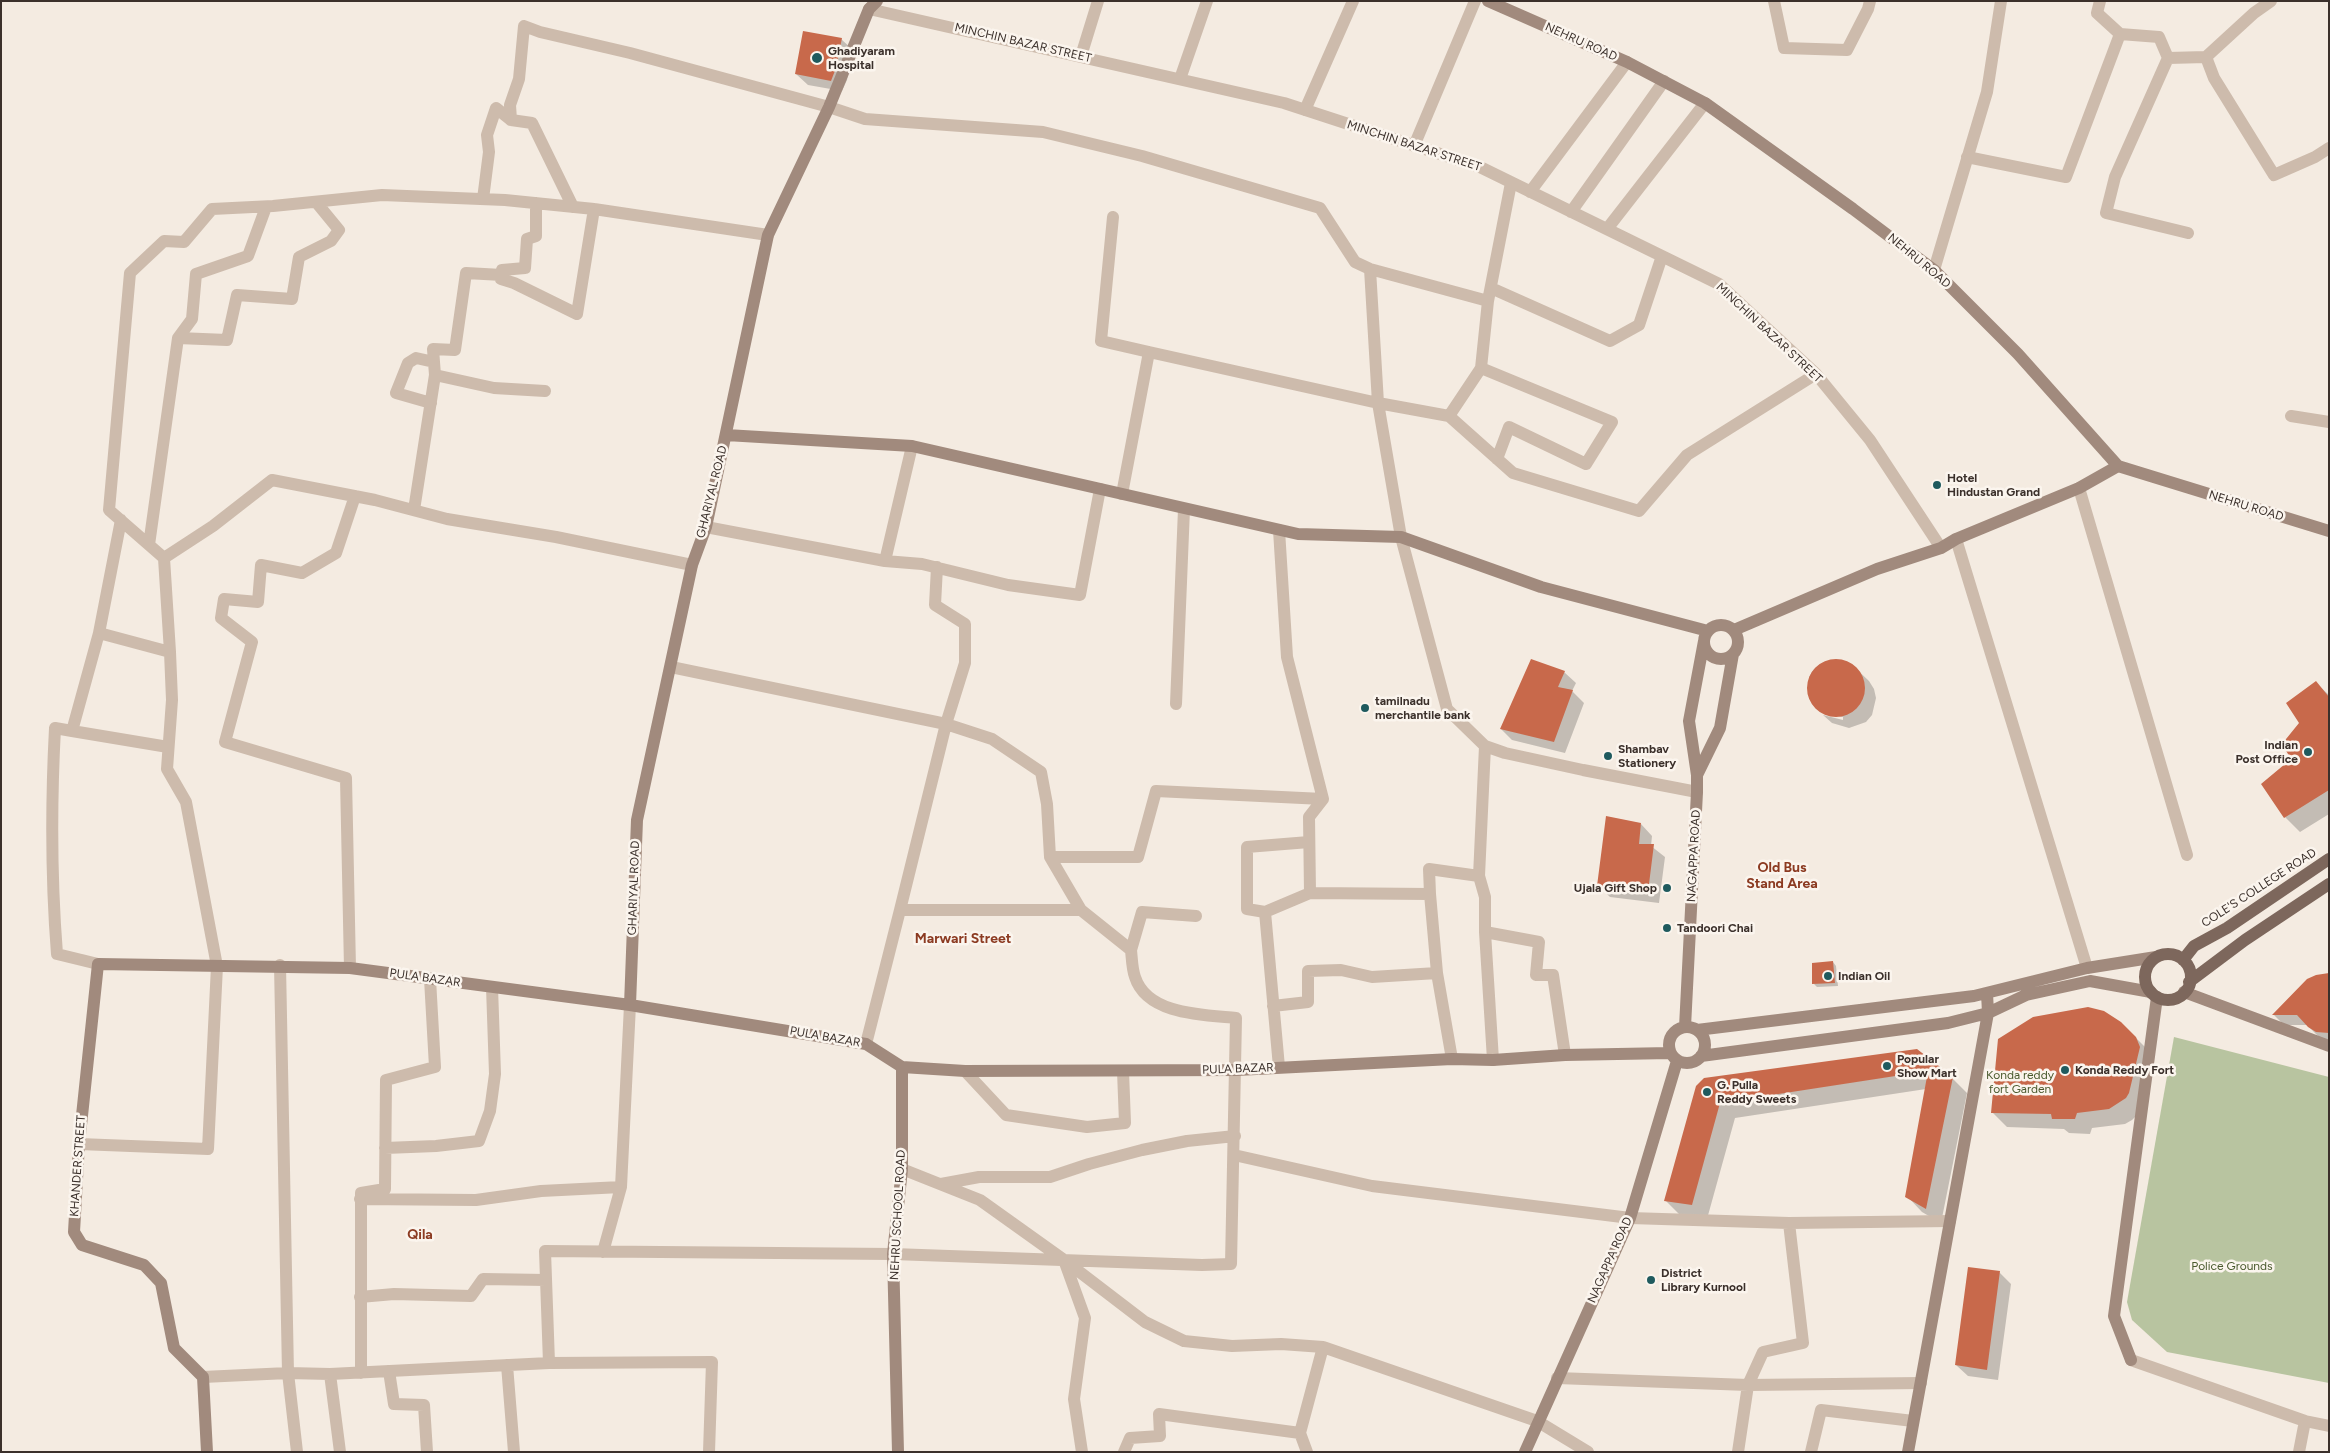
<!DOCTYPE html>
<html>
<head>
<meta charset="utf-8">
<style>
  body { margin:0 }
  #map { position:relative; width:2330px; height:1453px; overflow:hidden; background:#f4ebe1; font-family:Figtree,sans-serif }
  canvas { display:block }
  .frame { position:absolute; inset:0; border:2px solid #3b302b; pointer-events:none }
</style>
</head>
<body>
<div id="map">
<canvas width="2330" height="1453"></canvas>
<div class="frame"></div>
</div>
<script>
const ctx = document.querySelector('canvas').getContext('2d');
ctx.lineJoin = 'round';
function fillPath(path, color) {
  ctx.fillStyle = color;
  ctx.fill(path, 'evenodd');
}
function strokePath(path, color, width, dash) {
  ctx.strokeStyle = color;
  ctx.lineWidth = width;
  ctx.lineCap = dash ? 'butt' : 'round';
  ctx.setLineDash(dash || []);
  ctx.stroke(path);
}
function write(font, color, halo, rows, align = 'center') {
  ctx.font = font + ' Figtree,sans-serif';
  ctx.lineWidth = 5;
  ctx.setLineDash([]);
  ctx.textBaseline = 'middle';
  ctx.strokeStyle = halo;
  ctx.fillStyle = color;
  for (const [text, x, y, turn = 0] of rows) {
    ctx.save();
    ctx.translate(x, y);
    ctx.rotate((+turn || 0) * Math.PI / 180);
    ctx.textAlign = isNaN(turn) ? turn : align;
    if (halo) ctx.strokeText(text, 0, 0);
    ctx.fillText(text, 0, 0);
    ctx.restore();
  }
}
fillPath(new Path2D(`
  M2174,1037L2329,1077V1383L2167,1352L2132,1320L2127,1302Z`), '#b8c4a0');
fillPath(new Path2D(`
  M841,39L853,50L847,80L842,91L808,85L796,74Z
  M1831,660H1841L1850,663L1869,681L1874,689L1876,698L1872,715L1866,722L1849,728L1832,723L1823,715L1843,720V717L1822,713L1809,696V677L1814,669L1822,663Z
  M1564,672L1576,683L1572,691L1584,703L1565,753L1512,740L1501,729Z
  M2316,683L2329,695V814L2300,832L2285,817L2292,760L2301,723Z
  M1641,824L1652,836L1651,846L1665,857L1659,903L1610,897L1598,885Z
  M1833,962L1836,966L1838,986L1817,987L1814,984Z
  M2329,976V1042L2320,1038L2307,1025H2284L2274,1015Z
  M2130,1032L2146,1048L2144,1108L2132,1120L2125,1124L2092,1128L2090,1134L2069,1133L2064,1129L2007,1127L1992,1112Z
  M1917,1050L1952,1078L1967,1093L1941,1223L1922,1212L1907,1196L1926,1089L1735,1118L1707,1219L1681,1216L1666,1201L1697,1087Z
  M1999,1272L2011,1284L1998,1380L1968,1376L1956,1365Z`), '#0003');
fillPath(new Path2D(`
  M803,31L842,38L836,68L831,81L795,74Z
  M1807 688a29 29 0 1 1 58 0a29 29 0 1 1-58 0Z
  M1531,659L1565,671L1558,687L1573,690L1554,742L1500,729Z
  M2316,681L2329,697V790L2284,818L2261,784L2291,759L2282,744L2299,723L2286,703Z
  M1606,816L1641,823L1639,844H1654L1648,892L1597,886Z
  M1833,961L1835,983L1812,984V963Z
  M2329,973V1033L2316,1032L2308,1027L2297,1015H2272L2307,979L2316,975Z
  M2088,1007L2104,1011L2121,1022L2136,1037L2140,1047L2129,1093L2126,1098L2109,1109L2077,1113L2075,1119H2052L2051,1114L1991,1113L1998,1039L2033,1017Z
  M1917,1049L1953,1077L1926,1209L1905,1197L1928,1071L1720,1103L1692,1205L1664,1201L1696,1086L1704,1078Z
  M1968,1267L2000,1271L1987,1370L1955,1365Z`), '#c8694b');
strokePath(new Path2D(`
  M1774,1L1784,48L1847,50L1868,9L1870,1
  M2100,1L2097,13L2120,34L2159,37L2168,58L2206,57
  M2271,1L2254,13L2206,57L2214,78L2274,175L2315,157L2329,148
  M869,9L1284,103L1480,167L1719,284L1816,374L1870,440L1941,548
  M1081,56L1098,1
  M2168,58L2115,177L2106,213L2188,233
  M1180,79L1207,1
  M1305,110L1353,1
  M1414,146L1475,1
  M1967,157L2066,177L2120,34
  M1511,183L1488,301L1481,368L1449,416L1513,473L1639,511L1687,455L1816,374
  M1530,192L1627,62
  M483,199L489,152L487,135L496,108L511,120
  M536,203V236L527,239L525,268L502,270L501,279L514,283L577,314L594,209
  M573,207L532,123L511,120L510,105L519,79L524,26L540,32L630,53L829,107L865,119L1043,132L1142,156L1320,208L1355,262L1370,269L1488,301
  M1571,212L1664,81
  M1113,217L1101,341L1149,352
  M1607,229L1705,103
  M1370,269L1378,403L1401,537L1447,709L1485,746L1505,753L1583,770L1697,792
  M1934,270L1987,92L2001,1
  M502,275L466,273L455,350L433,349L435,375L494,388L545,391
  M1491,288L1610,341L1639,325L1662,256
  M178,338L227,340L237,295L292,299L299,257L331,241L339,230L316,202
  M1481,368L1612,422L1586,464L1509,427L1497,459
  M431,403L396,393L408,363L416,358L434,362
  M2291,416L2329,422
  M2079,488L2187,855
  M1122,494L1149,352L1378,403L1449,416
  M414,510L435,375
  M706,527L885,561L922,564L1008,585L1080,595L1100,489
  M1956,539L2087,968
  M149,545L178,338L192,319L196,274L248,256L266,207
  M164,558L170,652
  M885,561L912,446
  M692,565L556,537L447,519L375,500L272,480L213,526L164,558L109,510L130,273L164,241L184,242L212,209L273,206L382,195L505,200L594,209L768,235
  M99,633L121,520
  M671,667L946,724L900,910
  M1176,704L1184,509
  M72,731L168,747
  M1050,857H1138L1156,791L1323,799L1287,657L1279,530
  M1479,876L1485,746
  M1310,893L1430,894L1437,973L1452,1059
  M1430,894L1429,869L1479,876L1485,897V932L1539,942L1536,975H1553L1565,1055
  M1265,912L1247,909V847L1309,842
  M1485,932L1493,1060
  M1131,950L1142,912L1196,916
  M280,965L288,1373L297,1452
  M350,968L346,778L225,742L252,642L221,618L224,599L258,602L261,565L302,573L336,553L355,496
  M1273,1006L1308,1002V971L1341,970L1372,977L1437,973
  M866,1044L900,910H1081
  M1279,1067L1265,912L1310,893L1309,817L1323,799
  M965,1071L1006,1115L1087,1127L1125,1123L1123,1071
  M79,1144L208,1149L217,966L186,802L167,769L172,700L170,652L99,633L72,731L55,728C51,803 51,878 57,954L98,964
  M385,1148L436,1146L479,1141L490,1111L495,1074L492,987
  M1234,1155L1372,1186L1630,1218L1789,1223
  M902,1169L980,1200L1064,1260L1145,1322L1184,1341L1232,1346L1281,1344L1323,1347
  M941,1184L979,1177H1050L1089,1164L1142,1150L1187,1141L1235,1136
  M360,1199L476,1200L541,1191L621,1187
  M603,1252L621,1187L630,1005
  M1064,1260L1085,1318L1074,1399L1082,1452
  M360,1297L394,1294L471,1296L483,1279L546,1280
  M2131,1360L2305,1421L2329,1426
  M549,1363L545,1251L893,1254L1202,1265L1231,1264L1236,1018C1204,1015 1147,1015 1135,977C1132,969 1132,959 1131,950L1081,910L1050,857L1047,804L1041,772L992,739L946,724L965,663V624L935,605L937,567
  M507,1365L514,1452
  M389,1371L394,1404L424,1405L427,1452
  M361,1373V1193L385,1189L386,1080L435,1067L430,979
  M330,1374L340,1452
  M203,1377L288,1373L330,1374L549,1363L712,1362L709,1452
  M1557,1378L1748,1385L1921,1383
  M1124,1452L1130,1438L1160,1436L1159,1414L1300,1433
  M1307,1452L1300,1433L1323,1347L1537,1421L1588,1452
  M1738,1452L1748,1385L1763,1352L1803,1343L1789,1223L1950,1221
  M1811,1452L1821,1410L1913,1421
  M2299,1452L2305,1421`), '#cdbbac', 12);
strokePath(new Path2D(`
  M1488,1L1627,62L1705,103L1853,209L1934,270L2018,354L2118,466L2329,531
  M726,435L912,446L1298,534L1401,537L1541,587L1708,631
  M1704 642a17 17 0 1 1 34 0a17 17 0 1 1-34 0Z
  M1734,630L1877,569L1941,548L1956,539L2079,488L2118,466
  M1697,775L1720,728L1733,654
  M2184,992L2329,1046
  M630,1005L637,820L692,565L706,527L768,235L829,107L869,9L877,1
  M1669 1045a18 18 0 1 1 36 0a18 18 0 1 1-36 0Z
  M1685,1027L1697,792V775L1689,721L1704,641
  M1697,1030L1974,996L2087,968L2156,957
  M1701,1056L1948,1023L1988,1013L2026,995L2090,981L2151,992
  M2131,1360L2114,1316L2157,997
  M207,1452L203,1377L174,1348L161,1283L144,1265L82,1245L74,1232L79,1144L98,964L350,968L630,1005L866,1044L902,1067L965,1071L1237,1070L1452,1059L1493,1060L1565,1055L1670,1053
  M898,1452L893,1254L902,1169V1067
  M1525,1452L1630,1218L1677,1061
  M1908,1452L1988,1013L1987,993`), '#a18a7d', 12);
strokePath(new Path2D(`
  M2145 977a23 23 0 1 1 46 0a23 23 0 1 1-46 0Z
  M2183,960L2194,946L2227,928L2329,859
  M2189,982L2245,940L2329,884`), '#7d675c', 12);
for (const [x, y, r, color] of [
  [817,58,6,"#1f5a5e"],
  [1937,485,5,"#1f5a5e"],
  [1365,708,5,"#1f5a5e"],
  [2308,752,5,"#1f5a5e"],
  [1608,756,5,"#1f5a5e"],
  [1667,888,5,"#1f5a5e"],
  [1667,928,5,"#1f5a5e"],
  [1828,976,5,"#1f5a5e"],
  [1887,1066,5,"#1f5a5e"],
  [2065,1070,5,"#1f5a5e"],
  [1707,1092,5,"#1f5a5e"],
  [1651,1280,5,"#1f5a5e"]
]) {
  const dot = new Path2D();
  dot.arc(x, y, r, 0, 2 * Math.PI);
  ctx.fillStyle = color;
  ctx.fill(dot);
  strokePath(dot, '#fbf5ee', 2);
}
write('12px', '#3b302b', '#fbf5ee', [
  ["NEHRU ROAD",1581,42,24],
  ["MINCHIN BAZAR STREET",1023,43,13],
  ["MINCHIN BAZAR STREET",1414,146,18],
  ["NEHRU ROAD",1919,261,40],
  ["MINCHIN BAZAR STREET",1769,333,43],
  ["GHARIYAL ROAD",712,492,-76],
  ["NEHRU ROAD",2246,506,17],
  ["NAGAPPA ROAD",1694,856,-87],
  ["GHARIYAL ROAD",634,888,-88],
  ["COLE'S COLLEGE ROAD",2259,888,-33],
  ["PULA BAZAR",425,978,8],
  ["PULA BAZAR",825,1037,10],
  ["PULA BAZAR",1238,1069,-2],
  ["KHANDER STREET",78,1166,-86],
  ["NEHRU SCHOOL ROAD",898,1215,-87],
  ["NAGAPPA ROAD",1610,1260,-66]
]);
write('bold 12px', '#3b302b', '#fbf5ee', [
  ["Ghadiyaram",828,51],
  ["Hospital",828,65],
  ["Hotel",1947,478],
  ["Hindustan Grand",1947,492],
  ["tamilnadu",1375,701],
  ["merchantile bank",1375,715],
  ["Indian",2298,745,"right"],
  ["Post Office",2298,759,"right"],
  ["Shambav",1618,749],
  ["Stationery",1618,763],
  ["Ujala Gift Shop",1657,888,"right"],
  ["Tandoori Chai",1677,928],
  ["Indian Oil",1838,976],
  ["Popular",1897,1059],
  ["Show Mart",1897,1073],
  ["Konda Reddy Fort",2075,1070],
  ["G. Pulla",1717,1085],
  ["Reddy Sweets",1717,1099],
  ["District",1661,1273],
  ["Library Kurnool",1661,1287]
], 'left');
write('12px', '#4a5a2e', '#fbf5ee', [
  ["Konda reddy",2020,1075],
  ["fort Garden",2020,1089],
  ["Police Grounds",2232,1266]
]);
write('bold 14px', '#8c3b22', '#fbf5ee', [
  ["Old Bus",1782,868],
  ["Stand Area",1782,884],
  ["Marwari Street",963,939],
  ["Qila",420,1235]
]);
</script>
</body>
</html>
